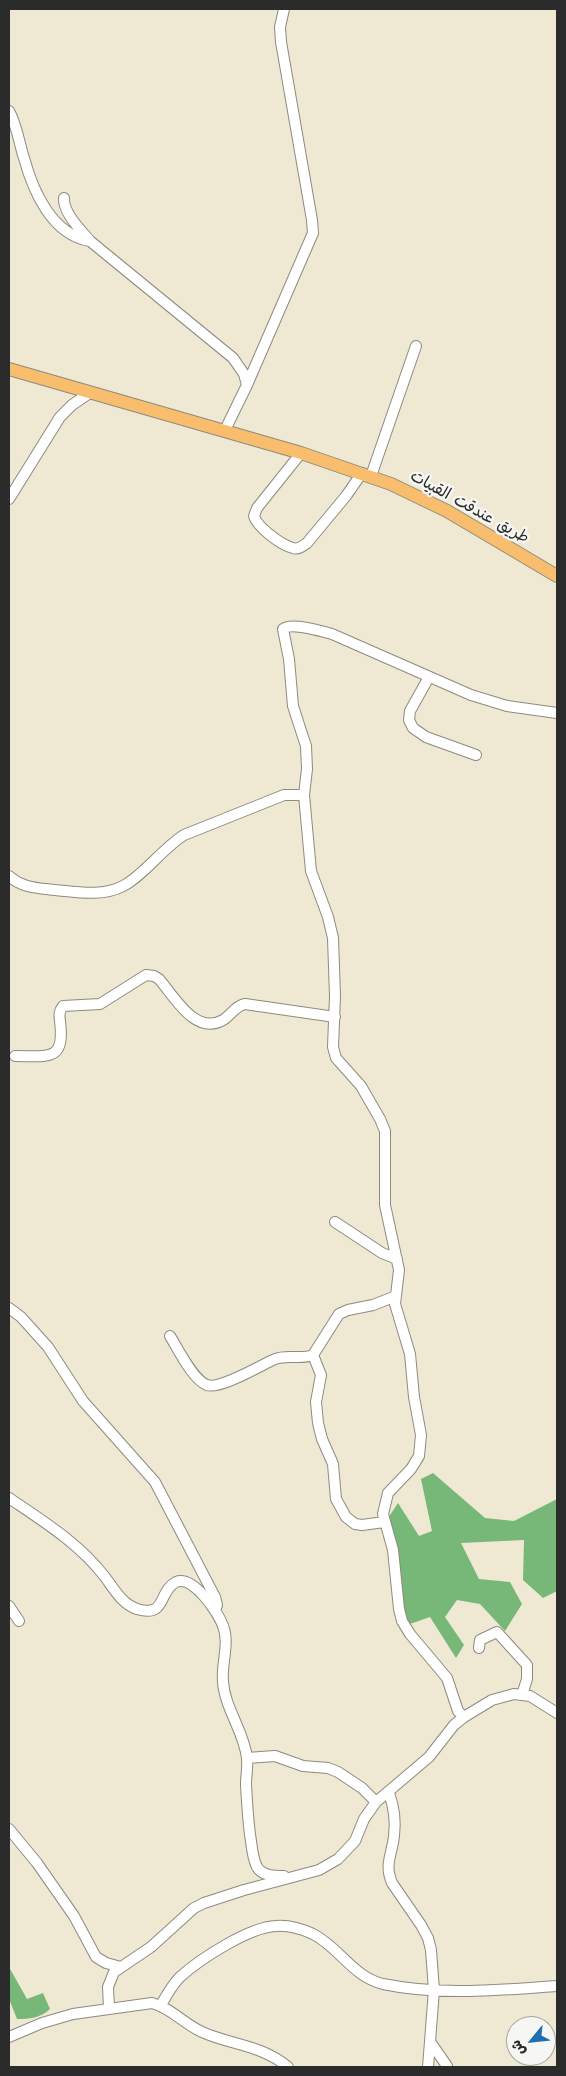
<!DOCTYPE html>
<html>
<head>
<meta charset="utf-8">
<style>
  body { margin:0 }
  #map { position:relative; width:566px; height:2076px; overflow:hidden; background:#efe9d3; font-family:"Architects Daughter","Playpen Sans Arabic",sans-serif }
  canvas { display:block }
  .frame { position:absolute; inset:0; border:10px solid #2b2b2b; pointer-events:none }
  .north { position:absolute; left:506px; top:2016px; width:50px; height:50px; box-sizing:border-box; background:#f6f6f2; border:1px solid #a5a5a2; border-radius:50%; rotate:242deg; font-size:14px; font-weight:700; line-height:20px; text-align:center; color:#2b2b2b }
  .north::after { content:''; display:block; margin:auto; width:18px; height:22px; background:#1f6fb2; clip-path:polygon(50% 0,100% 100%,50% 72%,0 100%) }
</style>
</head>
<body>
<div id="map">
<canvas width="566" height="2076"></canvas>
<div class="frame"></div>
<div class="north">ش</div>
</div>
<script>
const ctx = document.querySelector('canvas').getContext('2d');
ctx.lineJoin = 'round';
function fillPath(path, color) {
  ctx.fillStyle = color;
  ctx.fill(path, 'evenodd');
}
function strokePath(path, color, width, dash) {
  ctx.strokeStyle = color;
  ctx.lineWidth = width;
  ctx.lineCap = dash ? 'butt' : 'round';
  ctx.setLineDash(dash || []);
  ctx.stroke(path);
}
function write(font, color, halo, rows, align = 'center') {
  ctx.font = font + ' "Architects Daughter","Playpen Sans Arabic",sans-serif';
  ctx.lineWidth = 5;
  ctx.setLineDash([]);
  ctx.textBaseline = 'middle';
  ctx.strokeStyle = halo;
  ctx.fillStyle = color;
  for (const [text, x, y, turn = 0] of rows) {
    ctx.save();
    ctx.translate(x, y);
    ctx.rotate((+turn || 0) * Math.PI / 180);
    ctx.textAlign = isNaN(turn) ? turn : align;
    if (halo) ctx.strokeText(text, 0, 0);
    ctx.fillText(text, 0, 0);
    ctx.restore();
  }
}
fillPath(new Path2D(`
  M433,1473L485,1518L514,1521L557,1499V1591L543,1598L523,1580L524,1540L461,1543L479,1579L510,1582L522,1604L505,1631L480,1604L457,1600L445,1617L464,1645L456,1658L430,1617L407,1625L388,1518L398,1503L419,1536L432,1531L421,1479Z
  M9,1967L27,1999L43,1993L50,2009C41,2018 29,2019 17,2019L9,1999Z`), '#77b778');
const minor = new Path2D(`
  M9,111C17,125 19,143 24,158C33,191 52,235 90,241L233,358L244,374L247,385
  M64,198C63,213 81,230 90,241
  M225,430L247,385L313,233L312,220L281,42L280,27L284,9
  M301,453L257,508L254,516C257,527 281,545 293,548C298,550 303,546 307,543L346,496L362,473
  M371,476L416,346
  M9,499L60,417L72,405L91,392
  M429,677L410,711L409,720L413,728L426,737L476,755
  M9,876C22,888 38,888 55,890C77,892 102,897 123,886C143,876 163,848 184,835L284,795H304
  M15,1056C49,1056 65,1062 60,1021C59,1015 59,1011 63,1006L100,1004L146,975L154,976L159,979C174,996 195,1036 223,1020C231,1015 235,1006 245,1004L335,1017
  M335,1222L382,1253L397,1259
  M9,1308L21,1317L48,1347L83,1401L155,1482L215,1597L217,1605L215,1611
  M170,1336C178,1349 193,1380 207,1385C220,1390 263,1364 275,1359C287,1354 301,1360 313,1355L339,1314L348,1310L373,1305L396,1296
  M313,1355L321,1375L316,1402L318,1423L322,1439L333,1464L336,1499L346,1517L355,1524L362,1525L384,1522
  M9,1498C43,1521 80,1544 105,1577C114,1589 122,1604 137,1609C167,1618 158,1591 176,1582C193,1575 218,1612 223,1626C230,1643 221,1664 223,1682C225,1709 244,1731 247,1758C248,1766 246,1776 246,1784C247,1803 248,1823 251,1841C252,1850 253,1859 257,1867C262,1876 275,1876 284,1876
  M9,1606L19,1621
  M479,1648L480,1640L497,1632L527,1665V1679L522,1695
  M464,1717L458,1711L447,1678L410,1634L402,1621L399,1609L393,1550L383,1514L388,1493L411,1469L419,1456L421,1435L414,1397L410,1354L395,1304L399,1270L385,1205V1131L380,1119L361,1086L336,1058L333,1047L335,996L333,938L328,917L311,871L304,795L307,769L306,746L293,706L289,659L283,629C291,622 321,631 332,634L471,695L507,706L557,713
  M247,1758L275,1756L303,1766L328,1768L338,1772L362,1788L376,1802
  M389,1793C394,1807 396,1821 394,1836C392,1855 384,1864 392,1883L421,1925L428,1938L431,1950L434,1990L428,2067
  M9,1829L37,1863L74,1916L96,1957L106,1963L121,1967
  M161,2005C166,1996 172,1985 180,1977C200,1959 249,1927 276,1926C288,1925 302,1929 313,1934C339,1947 353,1977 383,1984C441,1996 499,1990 557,1986
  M109,2008L108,1987L114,1972L151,1947L194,1908L204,1903L244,1890L319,1870L338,1859L355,1841L364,1819L376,1802L429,1757L454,1725L464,1717L492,1700L514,1694L530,1696L557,1713
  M9,2037L42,2023L73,2014L152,2003C171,2008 184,2024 202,2032C231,2045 262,2045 288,2067
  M431,2043L447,2066`);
const major = new Path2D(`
  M9,369L301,453L391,484L447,511L557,576`);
strokePath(minor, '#8d8a7f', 12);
strokePath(major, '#8d8a7f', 14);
strokePath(minor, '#fff', 10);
strokePath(major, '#f9be6d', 12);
write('16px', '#2b2b2b', '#f6f6f2', [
  ["طريق عندقت القبيات",469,508,29]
]);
</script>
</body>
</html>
